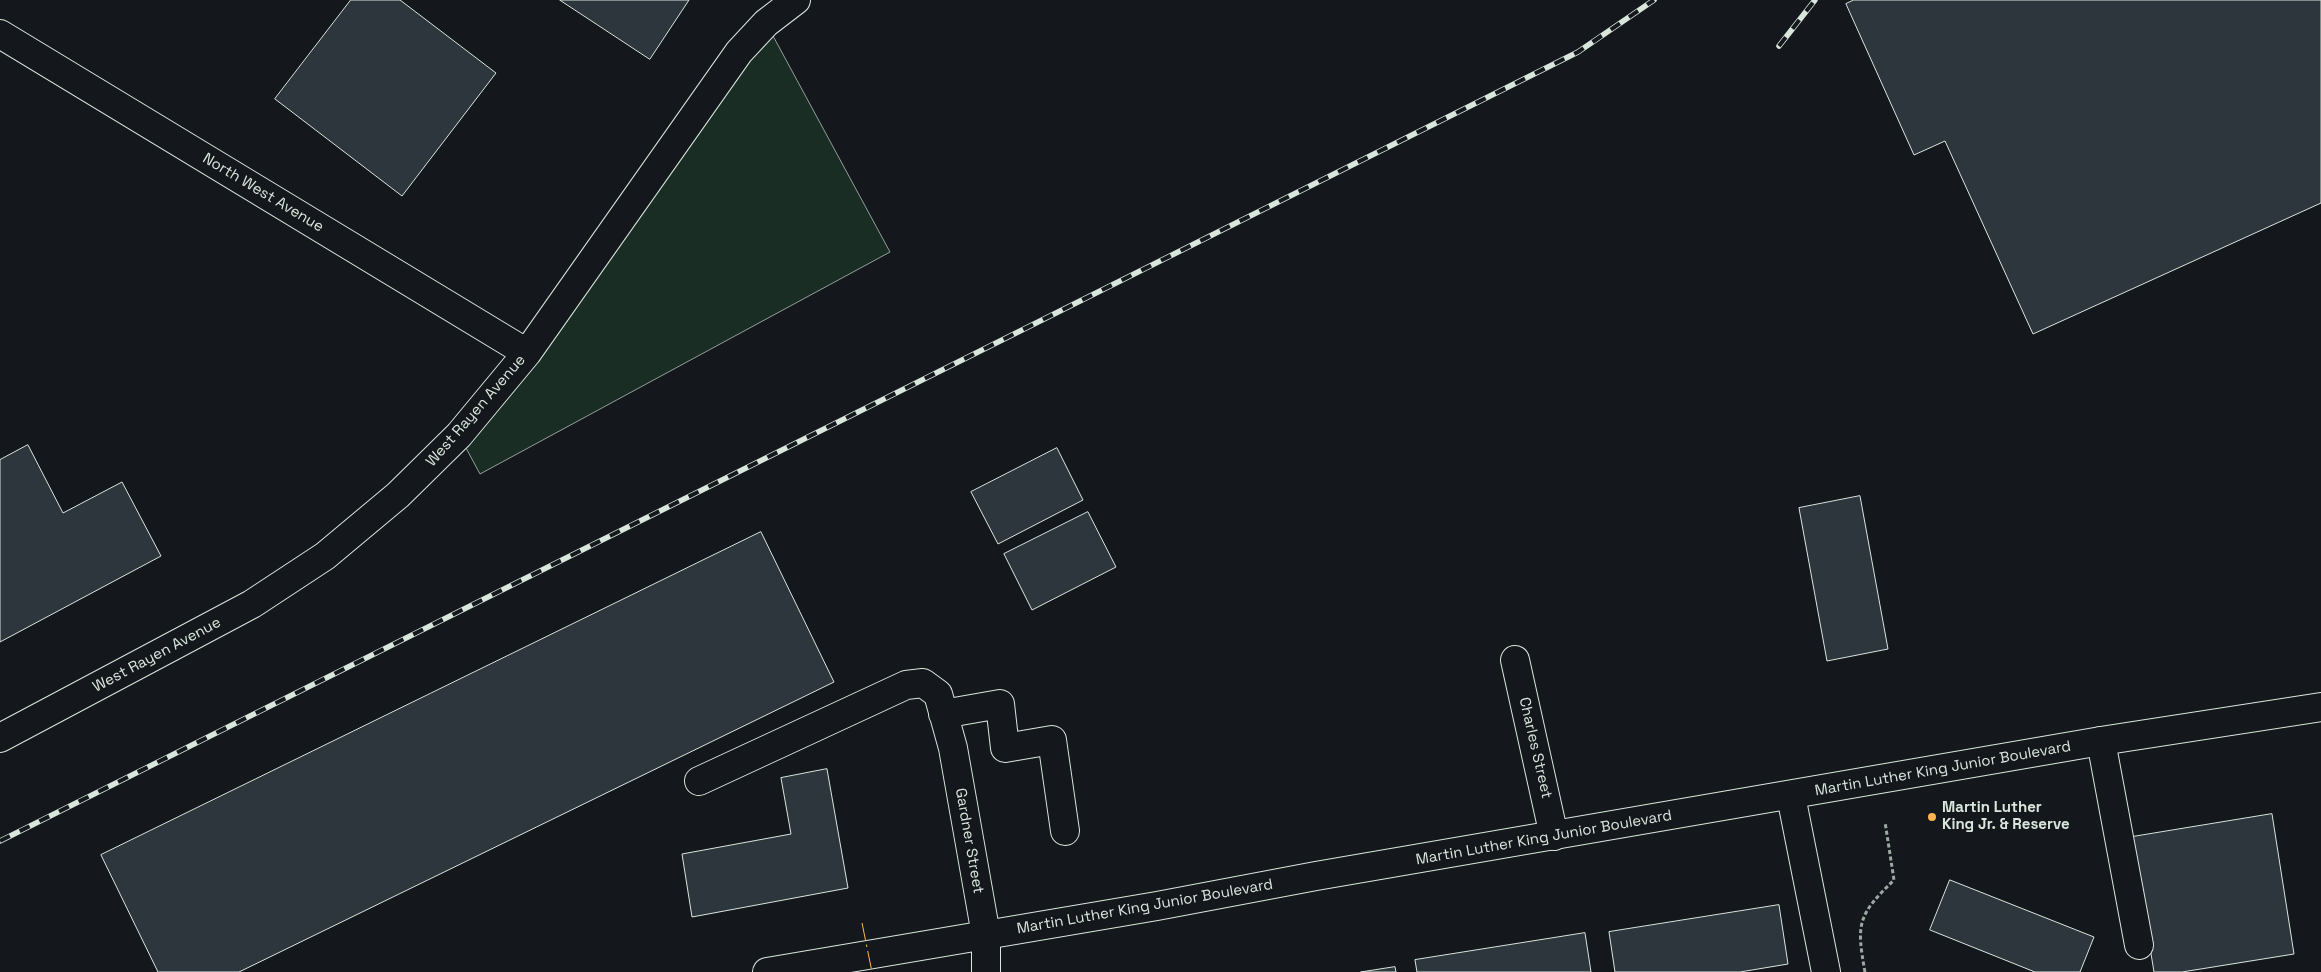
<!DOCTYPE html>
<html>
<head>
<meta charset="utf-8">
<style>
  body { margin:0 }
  canvas { display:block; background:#14181c }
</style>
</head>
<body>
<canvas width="2321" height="972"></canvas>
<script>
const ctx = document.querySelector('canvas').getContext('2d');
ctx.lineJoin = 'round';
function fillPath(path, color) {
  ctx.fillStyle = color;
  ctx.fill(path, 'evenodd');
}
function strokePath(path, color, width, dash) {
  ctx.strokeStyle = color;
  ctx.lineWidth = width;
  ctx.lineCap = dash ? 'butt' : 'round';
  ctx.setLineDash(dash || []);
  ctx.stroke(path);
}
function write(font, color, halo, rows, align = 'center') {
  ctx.font = font + ' "Space Grotesk",sans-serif';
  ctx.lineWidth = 4;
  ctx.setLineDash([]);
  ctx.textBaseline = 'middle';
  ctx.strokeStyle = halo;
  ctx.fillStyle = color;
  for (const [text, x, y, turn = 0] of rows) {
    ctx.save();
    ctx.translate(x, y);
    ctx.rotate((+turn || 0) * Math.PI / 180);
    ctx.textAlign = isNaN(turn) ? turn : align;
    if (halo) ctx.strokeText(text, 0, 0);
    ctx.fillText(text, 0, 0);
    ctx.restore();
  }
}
const green = new Path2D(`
  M766,23L890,252L480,474L459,435Z`);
fillPath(green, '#1a2d24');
strokePath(green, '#939e99', 1);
const building = new Path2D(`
  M351,0H400L496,73L402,196L275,99Z
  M560,0H689L650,59Z
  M1854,0H2321V203L2033,334L1945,141L1914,155L1846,4Z
  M28,445L63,513L122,482L161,556L0,642V460Z
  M1057,448L1083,500L998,544L971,492Z
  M1860,496L1888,649L1827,661L1799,508Z
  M1088,512L1116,567L1032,610L1004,554Z
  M761,532L834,682L239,972H158L101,855Z
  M827,769L848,888L692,917L682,854L791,834L781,778Z
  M2272,814L2294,954L2182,972H2154L2132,837Z
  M1950,880L2094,937L2080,972H2035L1930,930Z
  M1779,905L1788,964L1740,972H1615L1609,932Z
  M1585,933L1591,972H1417L1415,960Z
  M1395,967L1396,972H1361Z`);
fillPath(building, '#2c363c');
strokePath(building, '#d8e6dc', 1);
const minor = new Path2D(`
  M0,34L527,353
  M1515,660L1554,836
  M943,714L1000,704L1005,748L1052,740L1065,831
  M0,738L252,604L325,556L398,495L459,435L527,353L739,52L766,23L796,0
  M2101,741L2139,945
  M699,781L906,685L923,683L938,694L953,748L986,935V972
  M1791,796L1826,972`);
const major = new Path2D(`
  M767,972L1157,906L1316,876L2101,741L2321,707`);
strokePath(minor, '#d8e6dc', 30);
strokePath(major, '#d8e6dc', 30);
strokePath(new Path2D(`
  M1865,972C1856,923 1858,915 1894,880L1885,822`), '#9da8a2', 3, [4, 2.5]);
strokePath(minor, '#14181c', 28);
strokePath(major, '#14181c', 28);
const rail = new Path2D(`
  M1779,46L1815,0
  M0,841L1578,52L1654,0`);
strokePath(rail, '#d8e6dc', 5.5);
strokePath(rail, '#14181c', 4, [11]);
strokePath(new Path2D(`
  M862,923L872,972`), '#ffb74d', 1, [18, 4, 2.5, 4]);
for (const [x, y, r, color] of [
  [1932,817,5,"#ffb74d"]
]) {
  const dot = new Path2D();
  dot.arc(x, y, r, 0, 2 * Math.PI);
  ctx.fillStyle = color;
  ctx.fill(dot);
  strokePath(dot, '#14181c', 2);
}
write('15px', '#d8e6dc', '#14181c', [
  ["North West Avenue",263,193,31],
  ["West Rayen Avenue",476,411,-49],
  ["West Rayen Avenue",157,655,-28],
  ["Charles Street",1535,748,77],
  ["Martin Luther King Junior Boulevard",1943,769,-10],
  ["Martin Luther King Junior Boulevard",1544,838,-10],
  ["Gardner Street",969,841,80],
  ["Martin Luther King Junior Boulevard",1145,907,-10]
]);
write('bold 15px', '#d8e6dc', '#14181c', [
  ["Martin Luther",1942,808],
  ["King Jr. & Reserve",1942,825]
], 'left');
</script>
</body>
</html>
